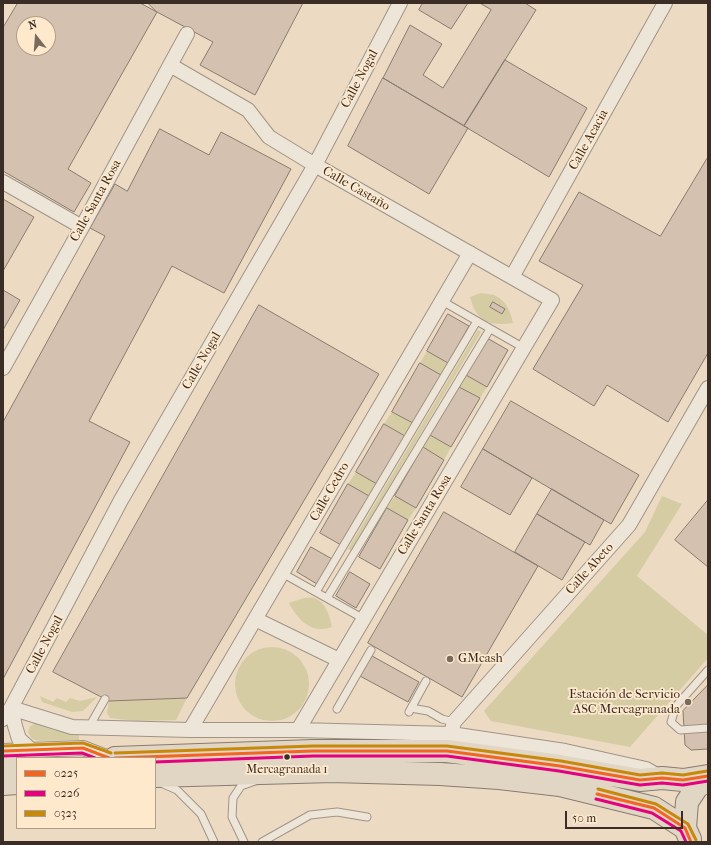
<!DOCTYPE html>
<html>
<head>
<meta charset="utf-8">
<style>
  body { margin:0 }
  #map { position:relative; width:711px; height:845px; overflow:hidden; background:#ecdac3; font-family:"IM FELL French Canon",serif }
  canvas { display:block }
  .frame { position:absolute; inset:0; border:4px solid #3a2d26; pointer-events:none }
  .legend { position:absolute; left:16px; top:757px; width:140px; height:72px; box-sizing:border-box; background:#fee9cd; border:1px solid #b09e8a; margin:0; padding:5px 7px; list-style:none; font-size:12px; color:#3a2d26 }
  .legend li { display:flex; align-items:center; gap:8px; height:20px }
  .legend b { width:20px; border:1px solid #b09e8a }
  .north { position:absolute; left:16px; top:16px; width:40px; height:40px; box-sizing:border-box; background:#fee9cd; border:1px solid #b09e8a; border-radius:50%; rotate:343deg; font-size:11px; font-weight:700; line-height:16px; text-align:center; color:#3a2d26 }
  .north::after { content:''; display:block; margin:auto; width:14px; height:18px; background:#786a5d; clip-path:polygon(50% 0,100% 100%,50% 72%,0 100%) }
  .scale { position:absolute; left:565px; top:811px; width:118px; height:18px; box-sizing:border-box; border:2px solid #3a2d26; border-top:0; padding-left:5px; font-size:12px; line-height:14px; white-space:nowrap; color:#3a2d26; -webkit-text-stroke:3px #fee9cd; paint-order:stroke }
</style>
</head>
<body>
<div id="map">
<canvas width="711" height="845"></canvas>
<div class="frame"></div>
<ul class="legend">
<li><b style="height:5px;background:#f26522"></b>0225</li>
<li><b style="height:5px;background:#e5007d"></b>0226</li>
<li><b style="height:5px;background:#c8880a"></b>0323</li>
</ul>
<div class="north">N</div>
<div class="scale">50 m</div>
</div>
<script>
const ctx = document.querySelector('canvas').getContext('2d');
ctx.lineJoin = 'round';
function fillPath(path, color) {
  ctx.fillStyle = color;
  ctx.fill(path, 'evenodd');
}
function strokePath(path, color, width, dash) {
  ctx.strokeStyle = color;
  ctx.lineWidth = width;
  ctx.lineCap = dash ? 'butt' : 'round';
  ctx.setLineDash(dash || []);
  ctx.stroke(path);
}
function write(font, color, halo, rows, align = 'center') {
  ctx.font = font + ' "IM FELL French Canon",serif';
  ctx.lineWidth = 3.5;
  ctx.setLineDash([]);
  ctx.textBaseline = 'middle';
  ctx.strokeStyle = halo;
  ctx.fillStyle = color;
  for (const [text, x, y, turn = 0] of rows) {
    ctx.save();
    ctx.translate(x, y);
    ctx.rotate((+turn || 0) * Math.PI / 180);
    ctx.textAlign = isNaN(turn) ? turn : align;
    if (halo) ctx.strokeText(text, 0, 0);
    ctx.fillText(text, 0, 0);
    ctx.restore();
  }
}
fillPath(new Path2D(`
  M481,293C485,294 491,294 494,295C506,300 511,312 513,323C499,325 484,325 476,312C473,308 472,302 470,297Z
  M478,330L481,332L351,551L348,549Z
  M427,351L448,363L441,375L420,363Z
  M466,375L487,387L480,398L459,387Z
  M392,412L413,423L405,436L384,424Z
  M430,435L451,447L444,460L423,447Z
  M356,472L377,484L369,496L348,484Z
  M395,496L416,508L408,520L387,508Z
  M662,496L682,504L637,576L708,635V658L630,747L491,721L484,711L645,532Z
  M304,598C307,598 311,597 314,598C326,602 330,617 332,627C329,628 325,629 322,629C307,630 295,615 289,603Z
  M235 684a37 37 0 1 1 74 0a37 37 0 1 1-74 0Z
  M40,696L53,702L57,698L66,702L70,698L80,701L97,697L83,711L72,712L42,702Z
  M187,698L176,720L136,721L110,718L107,713L109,701Z
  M36,723L53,730L79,734V740L39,741L32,739L28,732L30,726Z`), '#d5cca3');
const building = new Path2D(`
  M18,3H140L157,12L68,169L91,183L74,212L3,171V28ZM24,24H48V48H24Z
  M148,3H303L255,95L200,65L213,42L157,12Z
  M423,3H468L451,29L419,10Z
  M480,3H525L536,10L464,126L383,78L410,25L442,44L423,75L443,88L491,10Z
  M505,60L587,108L549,177L464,126Z
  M383,78L468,128L429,194L348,146Z
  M160,129L209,155L221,132L291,169L224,293L172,266L89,421L130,442L3,679V422L105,236L90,228L115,184L127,191Z
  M708,157V353L668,422L607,385L594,406L533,369L583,285L539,261L579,192L660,236Z
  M3,199L34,217L3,271Z
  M3,290L20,300L3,330Z
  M493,302L505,309L502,314L490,307Z
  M259,305L379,374L187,698L109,701L53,672Z
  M448,314L469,326L448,363L427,351Z
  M487,338L508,350L487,387L466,375Z
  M420,363L441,375L413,423L392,412Z
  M459,387L480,398L451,447L430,435Z
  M511,401L639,475L611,524L483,449Z
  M384,424L405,436L377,484L356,472Z
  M423,447L444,460L416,508L395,496Z
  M483,449L532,478L510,515L461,487Z
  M348,484L369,496L341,545L320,533Z
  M552,489L604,520L590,545L537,514Z
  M708,500V567L675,540Z
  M387,508L408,520L380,569L359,557Z
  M444,512L538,566L462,697L368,643Z
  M537,514L585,542L562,580L515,552Z
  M311,547L332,559L317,584L297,572Z
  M350,572L370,584L356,608L336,596Z
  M372,656L419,682L408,702L360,676Z
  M708,685V749L691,750L685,745L683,711Z`);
fillPath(building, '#d5c1b0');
strokePath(building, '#877c70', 1);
const lane = new Path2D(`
  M442,301L524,348
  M282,573L364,619
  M316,592L477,321
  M327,598L490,329
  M708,670L676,706L671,722L680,730L708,728
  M411,708L428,711L442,719L454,722
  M337,709L371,650
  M409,712L426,681
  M89,727L105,699
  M161,783L177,790L201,814L214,842
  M244,842L232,817L233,798L241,786L255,781
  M262,842L310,815L337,812L367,817`);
const street = new Path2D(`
  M170,65L248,110L269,137L315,165L552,300L298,730
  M3,182L82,227
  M512,277L665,3
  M3,368L82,227L187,34
  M255,619L339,660
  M11,708L72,727L190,730H298L451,734L565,751L646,769L660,777
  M11,708L15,726L19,739L30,749
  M3,719L11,708L121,500L315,165L400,3
  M190,730L470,253
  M451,734L454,722L629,525L708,388
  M3,751L83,748L109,758`);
const highway = new Path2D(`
  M115,758L313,751H447L560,766L640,780L662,778L683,780L708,776
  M3,763H17
  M155,776L332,771L440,774L499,778L560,785L654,808L685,828
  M3,784L17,783
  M690,839L685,828L687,802L697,787L708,780`);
strokePath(lane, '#9f9486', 9);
strokePath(street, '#9f9486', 16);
strokePath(highway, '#877c70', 24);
strokePath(lane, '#eee5d9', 7);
strokePath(street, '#eee5d9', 14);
strokePath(highway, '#e1d5c4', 22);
strokePath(new Path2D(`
  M3,751L83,748L109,758
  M115,758L313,751H447L560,766L640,780L662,778L683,780L708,776
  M597,794L654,808L685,828L691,842`), '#f26522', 3);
strokePath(new Path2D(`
  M3,756L82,753L95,758
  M155,762L313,756H447L559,771L640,785L662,783L683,785L708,781
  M596,799L652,813L681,831L686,842`), '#e5007d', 3);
strokePath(new Path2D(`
  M3,746L83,743L111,753
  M115,753L313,746H447L561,761L640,775L662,773L683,775L707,771
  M598,789L656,804L688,824L696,840`), '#c8880a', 3);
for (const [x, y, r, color] of [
  [450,659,4,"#786a5d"],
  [688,702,4,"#786a5d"],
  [287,757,3.5,"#3a2d26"]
]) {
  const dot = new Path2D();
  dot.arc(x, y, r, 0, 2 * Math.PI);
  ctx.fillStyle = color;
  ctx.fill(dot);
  strokePath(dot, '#fee9cd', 1.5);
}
write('12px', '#3a2d26', '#fee9cd', [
  ["Mercagranada 1",287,770]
]);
write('13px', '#3a2d26', '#fee9cd', [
  ["Calle Nogal",360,79,-62],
  ["Calle Acacia",589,140,-61],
  ["Calle Castaño",356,189,30],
  ["Calle Santa Rosa",96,201,-61],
  ["Calle Nogal",202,361,-60],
  ["Calle Cedro",330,492,-60],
  ["Calle Santa Rosa",425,515,-59],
  ["Calle Abeto",590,569,-48],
  ["Calle Nogal",45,645,-62]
]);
write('13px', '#3a2d26', '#fee9cd', [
  ["GMcash",458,659],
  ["Estación de Servicio",680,695,"right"],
  ["ASC Mercagranada",680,710,"right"]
], 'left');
</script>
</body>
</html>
